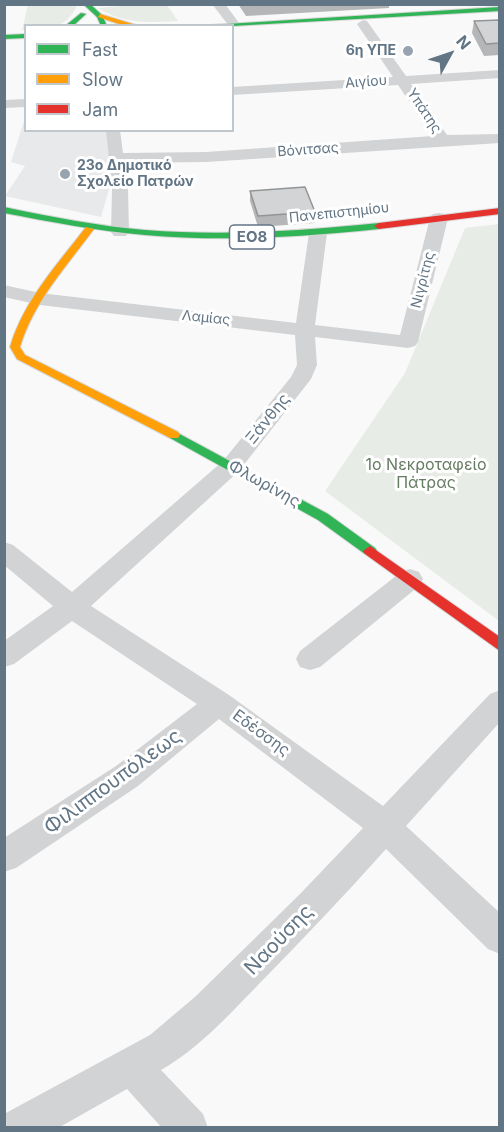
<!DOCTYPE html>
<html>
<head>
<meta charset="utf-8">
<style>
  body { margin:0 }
  #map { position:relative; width:504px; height:1132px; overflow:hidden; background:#f9f9f9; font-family:Inter,sans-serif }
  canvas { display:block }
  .frame { position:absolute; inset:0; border:6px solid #627585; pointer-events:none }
  .legend { position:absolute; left:24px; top:24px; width:210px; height:108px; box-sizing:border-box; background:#fff; border:2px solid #c0c8ce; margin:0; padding:8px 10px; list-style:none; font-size:18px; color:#627585 }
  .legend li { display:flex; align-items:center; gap:12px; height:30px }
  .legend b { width:30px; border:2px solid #c0c8ce }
  .north { position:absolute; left:420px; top:24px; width:60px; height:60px; -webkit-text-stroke:4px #fff; paint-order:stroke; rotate:50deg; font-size:16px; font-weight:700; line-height:24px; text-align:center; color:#627585 }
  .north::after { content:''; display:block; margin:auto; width:21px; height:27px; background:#627585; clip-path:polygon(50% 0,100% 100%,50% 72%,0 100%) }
</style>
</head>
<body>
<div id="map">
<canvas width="504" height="1132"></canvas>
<div class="frame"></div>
<ul class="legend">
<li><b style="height:8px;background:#30b455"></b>Fast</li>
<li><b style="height:8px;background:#ff9f0a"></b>Slow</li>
<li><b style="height:8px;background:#e5322d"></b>Jam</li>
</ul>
<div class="north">N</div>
</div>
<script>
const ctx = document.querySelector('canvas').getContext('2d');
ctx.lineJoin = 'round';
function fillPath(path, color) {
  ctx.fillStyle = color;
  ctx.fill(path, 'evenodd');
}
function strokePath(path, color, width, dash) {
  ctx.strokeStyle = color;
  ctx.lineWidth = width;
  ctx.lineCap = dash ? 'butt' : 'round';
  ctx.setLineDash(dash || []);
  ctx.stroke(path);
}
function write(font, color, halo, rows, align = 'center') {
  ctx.font = font + ' Inter,sans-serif';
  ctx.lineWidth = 6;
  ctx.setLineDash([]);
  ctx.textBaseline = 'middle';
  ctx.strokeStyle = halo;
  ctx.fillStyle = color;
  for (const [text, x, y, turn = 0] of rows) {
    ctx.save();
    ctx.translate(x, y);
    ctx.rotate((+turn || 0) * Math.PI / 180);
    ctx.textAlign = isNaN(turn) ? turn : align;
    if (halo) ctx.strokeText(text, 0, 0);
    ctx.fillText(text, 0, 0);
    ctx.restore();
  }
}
fillPath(new Path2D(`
  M25,118L26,130L108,131L111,183L101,217L5,196L25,166L11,162Z`), '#e7e9ea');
fillPath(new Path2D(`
  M28,5H77C66,31 50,26 26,26L25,30H22Z
  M135,5H167L178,21C150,23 123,24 98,8Z
  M499,224H500L499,621L325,491L405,373L465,228Z`), '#e8ece7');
const fast = new Path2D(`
  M83,4H90L102,15L107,26H101L97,17Z
  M500,7V11L232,26H194Z
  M81,13L86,14L73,26H65Z
  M26,34V38L4,39V35Z
  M4,207C51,217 98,226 145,230C223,236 301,231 379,223L384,226L379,229C301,237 223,242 145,235C98,231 51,222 4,213Z
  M174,431L328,514L375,548L377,551L375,554H365L318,520L170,438L168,435Z`);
const slow = new Path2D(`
  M100,14L136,25L137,26H125L98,17Z
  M86,227L94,229C66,267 34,301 20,347L25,355L178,432L180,435L178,438H170L17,359L10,347C24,300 57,265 86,227Z`);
const jam = new Path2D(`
  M500,208V214L379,229L374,226L379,223Z
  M370,546L500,637V651L365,554L363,551Z`);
strokePath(fast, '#d6d7d8', 2);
strokePath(slow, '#d6d7d8', 2);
strokePath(jam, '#d6d7d8', 2);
fillPath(new Path2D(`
  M212,4H225L239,23L237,26H229Z
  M363,20L367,21L406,76L500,70V78L411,84L447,135L500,134V143L206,162L125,163L128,189L129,232L126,236H114L111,232L112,189L106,130H120L123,153L206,152L433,136L398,85L232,95V87L393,77L357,24Z
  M26,99V107L4,108V100Z
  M439,213L445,214L448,218L418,342L415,346L408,348L315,337L317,365L311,379L239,471L91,606L229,695L383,806L490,694L500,690V722L406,826L500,913V954L488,949L386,849C344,896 301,941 257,986C228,1016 198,1049 161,1070L203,1114L208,1128H162L127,1089L58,1128H4V1114L150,1035L196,996L300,894L363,828L219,719L138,786L16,868L4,872V838L116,766L197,704L72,621L14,664L4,667V641L53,606L4,565V542L13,545L72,592L223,461L291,377L297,365L295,335L40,305L4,297V285L40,293L296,323L309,233L312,229H324L327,233L315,325L400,335L430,218L433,214Z
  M410,569L419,572L423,579L419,586L320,667L310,670L300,667L296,659L300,651L401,572Z`), '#d2d3d4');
fillPath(fast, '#30b455');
fillPath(slow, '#ff9f0a');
fillPath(jam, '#e5322d');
fillPath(new Path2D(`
  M238,4H389V8L246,16Z
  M500,20V55L484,56L472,33L474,21Z
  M250,191L315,212V223L258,227L250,201Z`), '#b5b6b7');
const building = new Path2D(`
  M500,20V43L486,44L474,21Z
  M305,187L315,212L258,216L250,191Z`);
fillPath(building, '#d2d4d5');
strokePath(building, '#939495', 1.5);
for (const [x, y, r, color] of [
  [408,51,6,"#97a3ae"],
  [65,174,6,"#97a3ae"]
]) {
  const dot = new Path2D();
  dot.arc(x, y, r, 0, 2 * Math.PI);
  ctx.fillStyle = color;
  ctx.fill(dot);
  strokePath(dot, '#fff', 2);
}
write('bold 14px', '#627585', '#fff', [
  ["6η ΥΠΕ",396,51],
  ["23ο Δημοτικό",77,166,"left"],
  ["Σχολείο Πατρών",77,182,"left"]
], 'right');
write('14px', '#627585', '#fff', [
  ["Αιγίου",366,82,-4],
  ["Υπάτης",424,111,56],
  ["Βόνιτσας",308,150,-4],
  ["Πανεπιστημίου",339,213,-6],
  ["Νιγρίτης",423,280,-76],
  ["Λαμίας",206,318,6]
]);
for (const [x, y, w] of [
  [252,237,45]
]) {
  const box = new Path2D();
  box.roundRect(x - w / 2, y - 12, w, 24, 4.5);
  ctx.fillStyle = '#fff';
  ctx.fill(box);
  strokePath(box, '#627585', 1.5);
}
write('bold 15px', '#627585', null, [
  ["ΕΟ8",252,237]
]);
write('16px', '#627585', '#fff', [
  ["Ξάνθης",268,419,-51],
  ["Φλωρίνης",264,484,29],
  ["Εδέσσης",261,733,36]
]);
write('16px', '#667c62', '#fff', [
  ["1o Νεκροταφείο",426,465],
  ["Πάτρας",426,483]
]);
write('20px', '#627585', '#fff', [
  ["Φιλιππουπόλεως",113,782,-36],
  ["Ναούσης",279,940,-46]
]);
</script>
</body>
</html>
